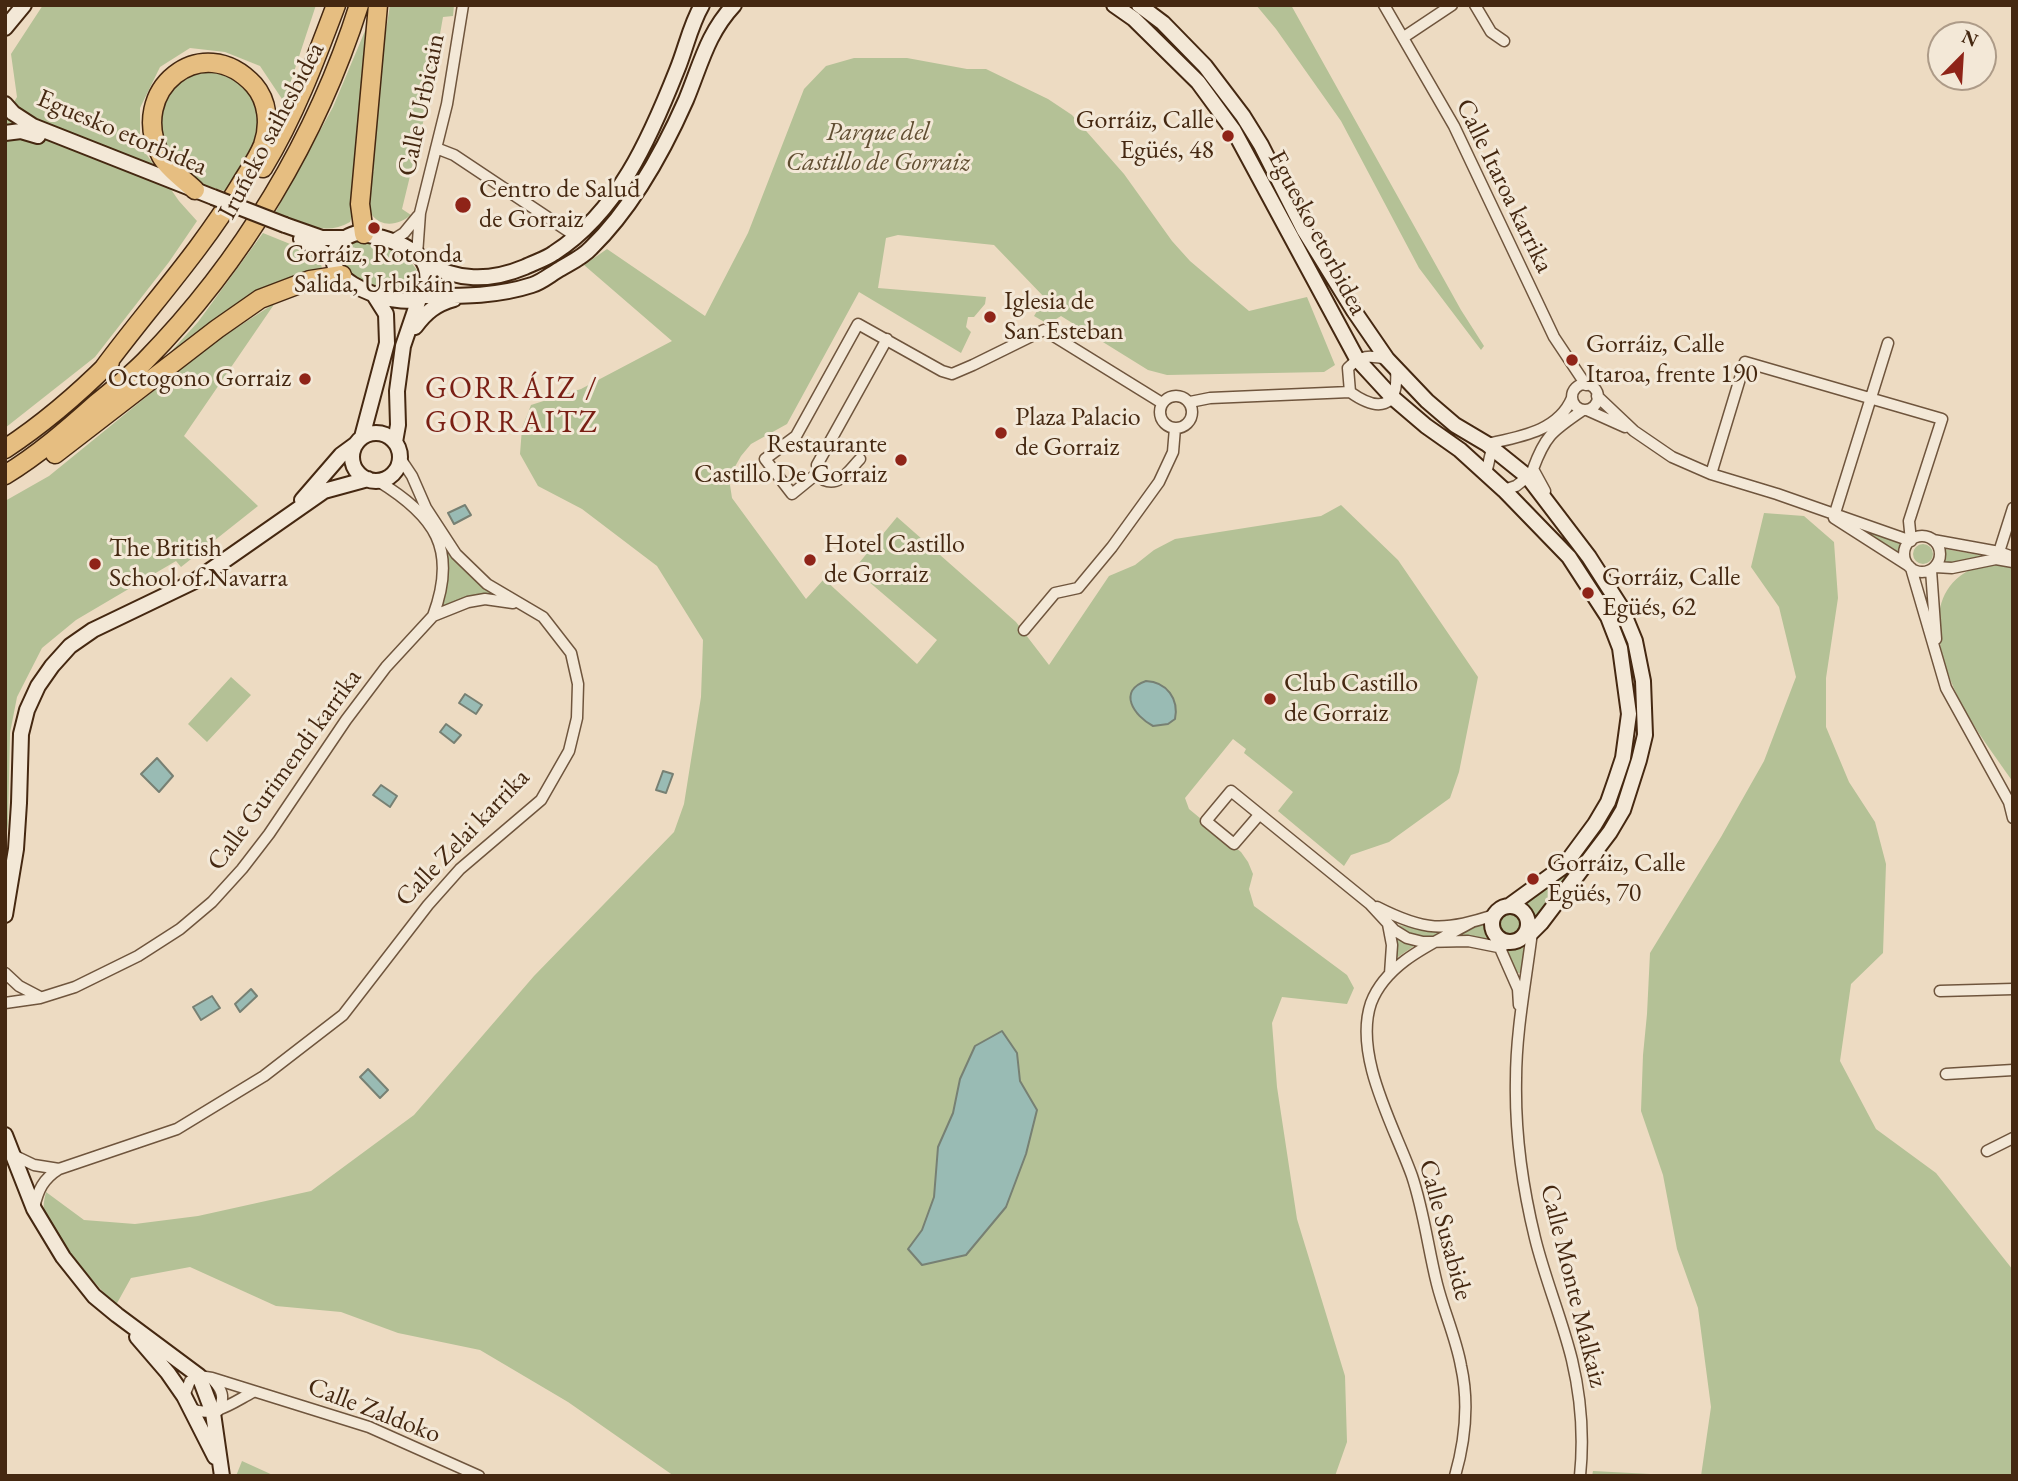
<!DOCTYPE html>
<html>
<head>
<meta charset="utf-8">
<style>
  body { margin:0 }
  #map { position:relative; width:2018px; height:1481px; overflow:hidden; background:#eddbc2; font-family:"EB Garamond",serif }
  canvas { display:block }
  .frame { position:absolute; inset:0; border:7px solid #452811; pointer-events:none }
  .north { position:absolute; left:1927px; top:21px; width:70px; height:70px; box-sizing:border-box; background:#f3e8d7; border:2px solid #ad9b88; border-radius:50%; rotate:24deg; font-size:19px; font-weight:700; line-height:28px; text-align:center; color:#452811 }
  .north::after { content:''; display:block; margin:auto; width:24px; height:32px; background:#8f2418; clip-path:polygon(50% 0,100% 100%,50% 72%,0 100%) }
</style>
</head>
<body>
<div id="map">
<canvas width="2018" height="1481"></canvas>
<div class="frame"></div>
<div class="north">N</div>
</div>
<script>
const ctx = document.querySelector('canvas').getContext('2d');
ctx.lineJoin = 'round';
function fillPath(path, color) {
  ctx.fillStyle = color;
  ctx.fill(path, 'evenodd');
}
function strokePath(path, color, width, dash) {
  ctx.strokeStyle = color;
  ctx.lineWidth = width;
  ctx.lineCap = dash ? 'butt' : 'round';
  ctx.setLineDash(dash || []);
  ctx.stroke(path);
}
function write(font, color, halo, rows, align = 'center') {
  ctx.font = font + ' "EB Garamond",serif';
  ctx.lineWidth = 6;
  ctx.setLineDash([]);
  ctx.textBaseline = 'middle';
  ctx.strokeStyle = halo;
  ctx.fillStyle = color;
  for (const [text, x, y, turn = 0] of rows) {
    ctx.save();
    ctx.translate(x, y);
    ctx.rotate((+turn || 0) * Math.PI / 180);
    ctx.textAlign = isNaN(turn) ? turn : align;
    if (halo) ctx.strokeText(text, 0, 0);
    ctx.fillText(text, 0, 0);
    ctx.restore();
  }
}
fillPath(new Path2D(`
  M43,5H316L284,102L260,66L225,52L190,48L160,67L140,108V145L179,201L197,221L169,262L95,357L5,428V117L17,97L11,54Z
  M390,5H454L453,16L443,17L428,102L402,209L411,215C400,224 383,229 372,215C365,208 366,192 365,183L376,168L362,184Z
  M1256,5H1291L1461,310L1484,346L1481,350L1419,268L1341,121L1276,29Z
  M370,19L354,210L350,222C325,237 300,223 275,213L333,107Z
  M854,58H907L967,69H986L1048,99L1072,115L1124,174L1172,241L1190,261L1249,311L1307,297L1335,365L1324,372L1167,375L1148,370L1061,316L1048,324L1034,316L1045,298L994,245L898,235L886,238L878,288L986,297L985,304L974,317H968L966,327L971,332L961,353L859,292L787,424L751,444L741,456L732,472L730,485L732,498L806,599L824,579L917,664L937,640L868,581L872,574L859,563L897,517L1016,622L1049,665L1109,576L1135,565L1154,550L1175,539L1321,516L1341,505L1398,560L1478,677L1459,772L1450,798L1389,842L1351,855L1344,866L1278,811L1293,792L1244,753L1246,749L1233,739L1185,798L1189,809L1241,852L1248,862L1253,874L1249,889L1254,906L1347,975L1354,988L1347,1004L1282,997L1272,1023L1277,1087L1297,1219L1345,1376L1347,1442L1335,1476H674L568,1402L480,1350L398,1333L341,1312L276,1306L190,1267L131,1278L116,1305C100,1290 46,1228 44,1208C43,1204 45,1197 46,1192L84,1220L135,1224L198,1216L311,1191L414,1115L534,976L674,832L684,804L701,697L703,640L657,566L582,509L538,486L520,454L522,428L531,405L581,389L672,341L584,265L607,249L705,316L748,233L804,89L826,66Z
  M209,70L225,72L254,96L260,121L255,141L225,191L202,185L182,171L167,153L157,125L160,104L185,74Z
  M263,233L300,248L310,254L321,264L322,269L302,277L155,369L198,322Z
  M354,241C379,242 410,252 420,276L416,288C396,302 363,282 346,271L341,256L347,246Z
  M275,303L184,436L258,506L181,567L176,561L76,620L42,648L17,697L10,733L8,824L5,846V501L49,476L210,345Z
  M1764,513L1804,516L1834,542L1838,598L1826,678V727L1849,782L1875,822L1886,864L1883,953L1851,984L1840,1061L1876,1129L1936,1173L2013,1270V1476H1701L1711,1407L1698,1308L1677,1249L1663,1175L1641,1111L1643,1055L1647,1014L1650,953L1721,837L1764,761L1796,677L1779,607L1751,567Z
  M1854,525L1906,540L1901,560Z
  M1913 554a10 10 0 1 1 20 0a10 10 0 1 1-20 0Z
  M444,545L465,571L495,596L441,608C449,586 447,568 444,545Z
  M1945,549L1985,556L1944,566Z
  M1994,562L2013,565V782C1995,756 1974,729 1960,701C1934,648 1918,577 1994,562Z
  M231,677L251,695L207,742L188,724Z
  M1563,872L1566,877L1536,922L1532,911L1524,902Z
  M1498 923a11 11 0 1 1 22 0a11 11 0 1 1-22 0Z
  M1484,923L1488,939L1458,934Z
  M1399,925L1427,931H1443C1431,941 1408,939 1399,925Z
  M1395,935L1417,944L1395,959Z
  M1524,945L1523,972L1519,973L1515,972L1506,951Z
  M242,1461L275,1476H236Z
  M1593,1471L1689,1476H1592Z`), '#b4c196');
const water = new Path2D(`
  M465,505L471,515L454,524L448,513Z
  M1146,681C1167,682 1179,699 1175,719L1168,724L1153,726C1134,716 1117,691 1146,681Z
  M465,694L482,705L476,714L459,703Z
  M446,724L461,735L454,743L440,732Z
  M157,758L173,776L159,792L141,774Z
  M663,771L673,774L666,793L656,790Z
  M381,785L397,796L390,807L373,795Z
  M251,989L257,996L240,1012L235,1004Z
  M212,996L220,1008L201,1020L193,1007Z
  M1002,1031L1017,1053L1020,1081L1037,1110L1026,1154L1006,1207L966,1255L922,1265L908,1249L922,1230L934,1197L938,1147L953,1113L960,1079L975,1046Z
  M368,1069L388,1090L380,1098L360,1077Z`);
fillPath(water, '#99bbb4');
strokePath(water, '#778073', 2);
const street = new Path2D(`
  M1384,5L1454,126L1554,337L1586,385
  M1475,5L1491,32L1504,41
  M1404,37L1452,5
  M436,148L454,155L577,237
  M391,241L404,233L418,216
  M417,255L420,213L447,104L463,5
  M1387,359C1369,355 1361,355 1348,368L1350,392C1378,412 1399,409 1396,370
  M1572 397a13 13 0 1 1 26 0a13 13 0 1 1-26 0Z
  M1160 412a16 16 0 1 1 32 0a16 16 0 1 1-32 0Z
  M1597,396L1634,431L1672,457L1711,474L1777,494L1911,541
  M1190,402L1210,398L1350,392
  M1587,410L1625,427
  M1487,444C1518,437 1558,432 1572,398
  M860,459C850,469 840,487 824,480L817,465L887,339
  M819,472L792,494L765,459L796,436L858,324L942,371L952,374L973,365L1044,330L1162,403
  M1486,474L1492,448
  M1711,474L1745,362L1942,419L1909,521L1911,541
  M378,481C435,516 458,549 433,616
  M1504,490L1516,486L1530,475
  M1545,491L1533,469C1546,434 1553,431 1583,410
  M1835,513L1888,343
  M1834,518L1909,566
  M1904 554a18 18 0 1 1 36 0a18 18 0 1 1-36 0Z
  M1933,540L1999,552L2013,557
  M1999,552L2013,508
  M1935,567L1952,568L1996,559L2013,562
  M1911,568L1946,688L2009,802L2013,818
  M1931,570L1936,639
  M1024,630L1055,593L1078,588L1112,547L1159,482L1173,452L1175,428
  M1259,815L1234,844L1206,821L1231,791L1370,904L1394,930L1407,938L1423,942L1468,941L1498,947L1516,941
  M1377,907C1424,931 1444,932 1494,915
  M1388,924L1392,945L1390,974
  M1528,925L1532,932C1526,981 1516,1031 1516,1080C1515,1131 1523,1189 1535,1238C1545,1279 1562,1319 1572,1360C1581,1398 1584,1437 1580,1476
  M1492,930L1518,989L1519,1005
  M5,973L19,986L40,997
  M1940,991L2013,989
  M5,1003L40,998L75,987L138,956L180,929L212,902L242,869L269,834L346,720L386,667L433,616L468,602L485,599L513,603
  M1946,1074L2013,1070
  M1987,1151L2013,1138
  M11,1154L34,1165L59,1169
  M34,1208C38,1190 43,1179 59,1169L177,1129L264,1076L343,1015L428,905L460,869L541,800L569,751L577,718L578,684L571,653L543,617L487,584L456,554L426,508L412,476L400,458
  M213,1380C222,1390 225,1396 219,1410
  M184,1396L190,1381L199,1376L212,1378L369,1427L479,1476
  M191,1409C214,1418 232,1403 253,1392
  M1455,1476C1465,1441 1469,1402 1461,1366C1456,1338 1444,1312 1437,1284C1428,1248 1424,1212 1412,1176C1395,1128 1353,1056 1371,1003C1387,961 1436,942 1472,922`);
const secondary = new Path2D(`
  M1114,5L1134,19L1198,82L1234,131L1357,359L1392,397L1426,426L1460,450L1504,490L1569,557L1608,617L1620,648L1629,714L1623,758L1616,779L1608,802L1595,824L1564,866L1509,906
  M1139,5L1163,23L1205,66L1243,116L1261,145L1304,230L1354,311L1387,359L1427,401L1455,425L1487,444L1528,477L1589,557L1621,607L1635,641L1643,681L1645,735L1639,760L1623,810L1610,832L1541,923L1532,932L1525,935
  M5,28L24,5
  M5,104L13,113L33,126L213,197
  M5,133L21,131L38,136
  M285,225L322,238H343
  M357,233C378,236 401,241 418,255C431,266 432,295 413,300C407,302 398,300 391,299C372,296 327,278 334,253C338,241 346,236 357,233Z
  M301,239L333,258
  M424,262C457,281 489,282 525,267C535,262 546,259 554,253C618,212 650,138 677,70C686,48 690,26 702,5
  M420,296C459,296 495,297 532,285C542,282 551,274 560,269C570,263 583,257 591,248C632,208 663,152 686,100C701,64 707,34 734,5
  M415,327C426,312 436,304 454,299
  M352 457a24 24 0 1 1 48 0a24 24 0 1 1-48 0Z
  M362,437L387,343L386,314L374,295
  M395,442L398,425L397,391L403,346L420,296
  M302,500L341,455L356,444
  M1492 924a18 18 0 1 1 36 0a18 18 0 1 1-36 0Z
  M5,915L16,849L19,803L21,734L27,710L38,686L52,666L70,646L93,630L195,581L324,491L368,479
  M5,1135L34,1209L63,1257L94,1296L117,1315L199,1376L213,1413L222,1476
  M137,1337L168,1373L184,1396L215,1457`);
const highway = new Path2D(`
  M263,168C294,117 315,61 336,5
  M364,234L360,204L378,5
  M103,369C148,308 200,252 239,187C247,173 257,160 263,145C270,125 268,101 254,85C202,28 126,91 161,156C168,169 185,180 195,190
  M5,449C43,424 78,394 110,362
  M55,454L217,329L260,299L310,280L342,275
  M5,475C38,455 68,429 97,403C113,390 130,376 145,361C242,262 317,138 359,5`);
strokePath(street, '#6f553d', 13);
strokePath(secondary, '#452811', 18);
strokePath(highway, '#452811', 21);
strokePath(street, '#f3e8d7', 10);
strokePath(secondary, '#f3e8d7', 14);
strokePath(highway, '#e6be81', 18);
const secondaryBridge = new Path2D(`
  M213,197L285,225`);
strokePath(secondaryBridge, '#452811', 18, []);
strokePath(secondaryBridge, '#f3e8d7', 14);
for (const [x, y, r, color] of [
  [1228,136,7,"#8f2418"],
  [463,205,9,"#8f2418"],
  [374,228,7,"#8f2418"],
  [990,317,7,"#8f2418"],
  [1572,360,7,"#8f2418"],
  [305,379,7,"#8f2418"],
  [1001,433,7,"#8f2418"],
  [901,460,7,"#8f2418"],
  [810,560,7,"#8f2418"],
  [95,564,7,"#8f2418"],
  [1588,593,7,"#8f2418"],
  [1270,699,7,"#8f2418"],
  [1533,879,7,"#8f2418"]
]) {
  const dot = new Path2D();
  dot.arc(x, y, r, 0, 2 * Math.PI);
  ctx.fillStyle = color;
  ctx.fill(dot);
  strokePath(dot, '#f3e8d7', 2.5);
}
write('26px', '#452811', '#f3e8d7', [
  ["Calle Urbicain",422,105,-78],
  ["Iruñeko saihesbidea",272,131,-62],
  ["Eguesko etorbidea",122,133,23],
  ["Calle Itaroa karrika",1504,186,64],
  ["Eguesko etorbidea",1317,233,62],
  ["Calle Gurimendi karrika",285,770,-54],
  ["Calle Zelai karrika",463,838,-46],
  ["Calle Susabide",1445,1230,75],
  ["Calle Monte Malkaiz",1573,1286,76],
  ["Calle Zaldoko",374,1411,21]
]);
write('26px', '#452811', '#f3e8d7', [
  ["Gorráiz, Calle",1214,121,"right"],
  ["Egüés, 48",1214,151,"right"],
  ["Centro de Salud",479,190],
  ["de Gorraiz",479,220],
  ["Gorráiz, Rotonda",374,255,"center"],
  ["Salida, Urbikáin",374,285,"center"],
  ["Iglesia de",1004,302],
  ["San Esteban",1004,332],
  ["Gorráiz, Calle",1586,345],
  ["Itaroa, frente 190",1586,375],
  ["Octogono Gorraiz",291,379,"right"],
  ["Plaza Palacio",1015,418],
  ["de Gorraiz",1015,448],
  ["Restaurante",887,445,"right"],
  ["Castillo De Gorraiz",887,475,"right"],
  ["Hotel Castillo",824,545],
  ["de Gorraiz",824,575],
  ["The British",109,549],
  ["School of Navarra",109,579],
  ["Gorráiz, Calle",1602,578],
  ["Egüés, 62",1602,608],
  ["Club Castillo",1284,684],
  ["de Gorraiz",1284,714],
  ["Gorráiz, Calle",1547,864],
  ["Egüés, 70",1547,894]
], 'left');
write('italic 26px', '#614e32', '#f3e8d7', [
  ["Parque del",878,133],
  ["Castillo de Gorraiz",878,163]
]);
ctx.letterSpacing = '2px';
write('30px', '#7a1f14', '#f3e8d7', [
  ["GORRÁIZ /",512,390],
  ["GORRAITZ",512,424]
]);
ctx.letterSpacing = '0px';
</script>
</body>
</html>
